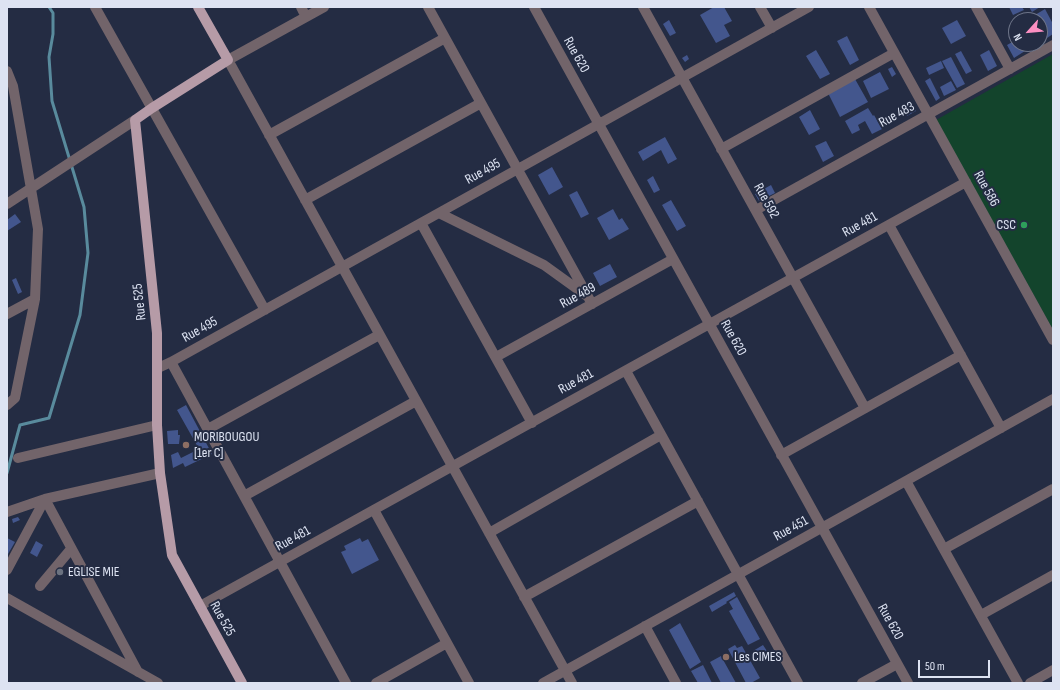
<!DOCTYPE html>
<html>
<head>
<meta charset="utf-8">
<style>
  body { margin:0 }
  #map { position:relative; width:1060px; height:690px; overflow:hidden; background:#242c43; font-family:"Sofia Sans Condensed",sans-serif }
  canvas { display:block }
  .frame { position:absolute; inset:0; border:8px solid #dde3f2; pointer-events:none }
  .north { position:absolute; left:1008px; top:12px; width:40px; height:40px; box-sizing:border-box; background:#242c43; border:1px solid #6e7589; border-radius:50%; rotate:243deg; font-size:11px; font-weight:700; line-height:16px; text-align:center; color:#dde3f2 }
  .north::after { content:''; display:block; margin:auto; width:14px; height:18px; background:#fc8fc2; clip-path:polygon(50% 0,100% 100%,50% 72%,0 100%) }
  .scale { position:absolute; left:918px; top:660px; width:72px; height:18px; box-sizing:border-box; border:2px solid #dde3f2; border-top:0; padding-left:5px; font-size:12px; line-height:14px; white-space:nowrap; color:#dde3f2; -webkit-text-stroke:3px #242c43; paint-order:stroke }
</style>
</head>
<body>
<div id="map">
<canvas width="1060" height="690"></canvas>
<div class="frame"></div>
<div class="north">N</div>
<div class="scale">50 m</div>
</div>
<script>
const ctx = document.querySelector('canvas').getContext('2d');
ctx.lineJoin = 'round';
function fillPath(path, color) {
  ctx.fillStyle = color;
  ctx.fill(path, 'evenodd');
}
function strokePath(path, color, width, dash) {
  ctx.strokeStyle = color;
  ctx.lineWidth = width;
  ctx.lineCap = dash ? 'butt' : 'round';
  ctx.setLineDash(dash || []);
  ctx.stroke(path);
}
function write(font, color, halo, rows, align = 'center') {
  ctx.font = font + ' "Sofia Sans Condensed",sans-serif';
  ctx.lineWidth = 4;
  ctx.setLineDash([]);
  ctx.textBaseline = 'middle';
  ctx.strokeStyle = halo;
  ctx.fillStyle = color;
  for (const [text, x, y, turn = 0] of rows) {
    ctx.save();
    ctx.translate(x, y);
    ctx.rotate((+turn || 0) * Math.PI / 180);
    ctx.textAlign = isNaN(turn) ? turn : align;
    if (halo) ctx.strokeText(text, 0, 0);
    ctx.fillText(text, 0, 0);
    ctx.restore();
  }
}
fillPath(new Path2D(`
  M1053,54V330L936,120Z`), '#13442c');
strokePath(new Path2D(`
  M7,473L20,425L49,418L80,315L88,253L84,207L52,101L49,57L53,34V13L49,7`), '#598b9d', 3);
fillPath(new Path2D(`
  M714,7H724L732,21L724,25L730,36L716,43L700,15Z
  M1009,7H1022L1024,10L1013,15Z
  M1029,7H1040L1032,12Z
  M1045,9L1053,24V34L1047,38L1040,24V20H1038L1035,15Z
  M669,20L676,33L670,36L663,24Z
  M957,20L966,36L951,44L942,28Z
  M847,36L859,60L850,65L837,41Z
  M1016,40V44H1025L1028,49L1014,58L1007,45Z
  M816,50L830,74L820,79L806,56Z
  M989,50L997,66L988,71L980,55Z
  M961,51L972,71L966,74L955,54Z
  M687,55L689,59L685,62L682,58Z
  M951,57L965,84L957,88L942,61Z
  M941,61L944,68L929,75L926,68Z
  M892,67L896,74L892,77L888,69Z
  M880,72L889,89L871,98L863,81Z
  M930,78L940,98L936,101L925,81Z
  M855,79L868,102L840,117L828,93Z
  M951,81L956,90L944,96L940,87Z
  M913,105L916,111L907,116L904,110Z
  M868,108L873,116L874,115L882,129L872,134L865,121L858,125L860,130L852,134L845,121Z
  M810,110L820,129L809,135L799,117Z
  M665,137L677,159L668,164L661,150L643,161L638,152Z
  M826,141L834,156L823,162L815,146Z
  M552,167L563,187L549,195L538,175Z
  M653,176L660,190L654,193L647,180Z
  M771,185L775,193L759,201L755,194Z
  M577,191L589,214L581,218L569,195Z
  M671,200L686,226L677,231L662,205Z
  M613,209L619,220L622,218L629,229L609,240L597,218Z
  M15,214L21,222L7,231V220Z
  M610,264L617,277L600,286L593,273Z
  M16,278L22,292L18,294L12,280Z
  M186,405L212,454L185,467L183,463L173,468L171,455L178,452L181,458L199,449L177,410Z
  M178,430V435H180L179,444H168L167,431Z
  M18,517L20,520L13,523L12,519Z
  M7,538L15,542L8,554H7Z
  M360,538L362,542L368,539L379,560L352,574L341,552L346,550L344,546Z
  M36,541L43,545L37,557L30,553Z
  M734,592L736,596L726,602L727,603L712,612L709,606Z
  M737,597L760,639L748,645L729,611L733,609L729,602Z
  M680,623L701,662L690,669L669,630Z
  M735,645L737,648L742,646L760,678L751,683H746L728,649Z
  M763,645L767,651L757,657L753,651Z
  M721,656L736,683H721L710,662Z
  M703,665L712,683H698L691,671Z`), '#43568d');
strokePath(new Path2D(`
  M95,7L265,310
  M301,7L306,17
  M324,7L228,60L572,683
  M428,7L592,304
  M534,7L908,683
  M643,7L865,408
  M760,7L772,28
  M869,7L1053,340
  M976,7L1010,69
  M7,71L13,86L38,229L35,299L15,398L7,405
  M269,135L445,38
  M721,149L894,53
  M305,200L481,103
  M7,204L135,120
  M756,210L1053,45
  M439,213L544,265L587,296
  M421,223L532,423
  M889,225L1001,428
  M7,314L35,299
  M496,357L673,259
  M171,362L346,683
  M158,368L171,362L809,7
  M626,371L798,683
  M208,429L379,335
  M781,455L961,355
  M18,458L157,425
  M906,481L1018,683
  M244,496L416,401
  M45,499L138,672
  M374,510L469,683
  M7,512L45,499L160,473
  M489,533L661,435
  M944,549L1053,489
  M7,570L45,499
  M40,586L71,549
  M524,597L698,501
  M7,598L158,683
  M200,606L966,182
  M981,615L1053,575
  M645,626L676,683
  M376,683L447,643
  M543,683L1053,399
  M862,683L897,664
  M1030,683L1053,670`), '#72646a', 10);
strokePath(new Path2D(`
  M198,7L228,60L152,108L135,120L157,333V425L160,473L172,555L242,683`), '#b69ba7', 10);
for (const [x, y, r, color] of [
  [1024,225,4,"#2e9e5b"],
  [186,445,4,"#8d6e63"],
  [60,572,4,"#6b7280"],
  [726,657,4,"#8d6e63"]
]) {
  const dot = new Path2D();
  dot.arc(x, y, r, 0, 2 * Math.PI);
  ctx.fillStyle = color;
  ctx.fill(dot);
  strokePath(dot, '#242c43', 1.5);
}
write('14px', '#dde3f2', '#242c43', [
  ["Rue 620",576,55,61],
  ["Rue 483",897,115,-29],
  ["Rue 495",483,172,-29],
  ["Rue 586",986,189,61],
  ["Rue 592",766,201,61],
  ["Rue 481",860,225,-29],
  ["Rue 489",578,296,-29],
  ["Rue 525",140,302,-96],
  ["Rue 495",200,330,-29],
  ["Rue 620",733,338,61],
  ["Rue 481",576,382,-29],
  ["Rue 451",791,529,-29],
  ["Rue 481",293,539,-29],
  ["Rue 525",222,619,61],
  ["Rue 620",890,622,61]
]);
write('14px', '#dde3f2', '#242c43', [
  ["CSC",1016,225,"right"],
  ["MORIBOUGOU",194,437],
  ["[1er C]",194,453],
  ["EGLISE MIE",68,572],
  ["Les CIMES",734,657]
], 'left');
</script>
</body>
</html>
